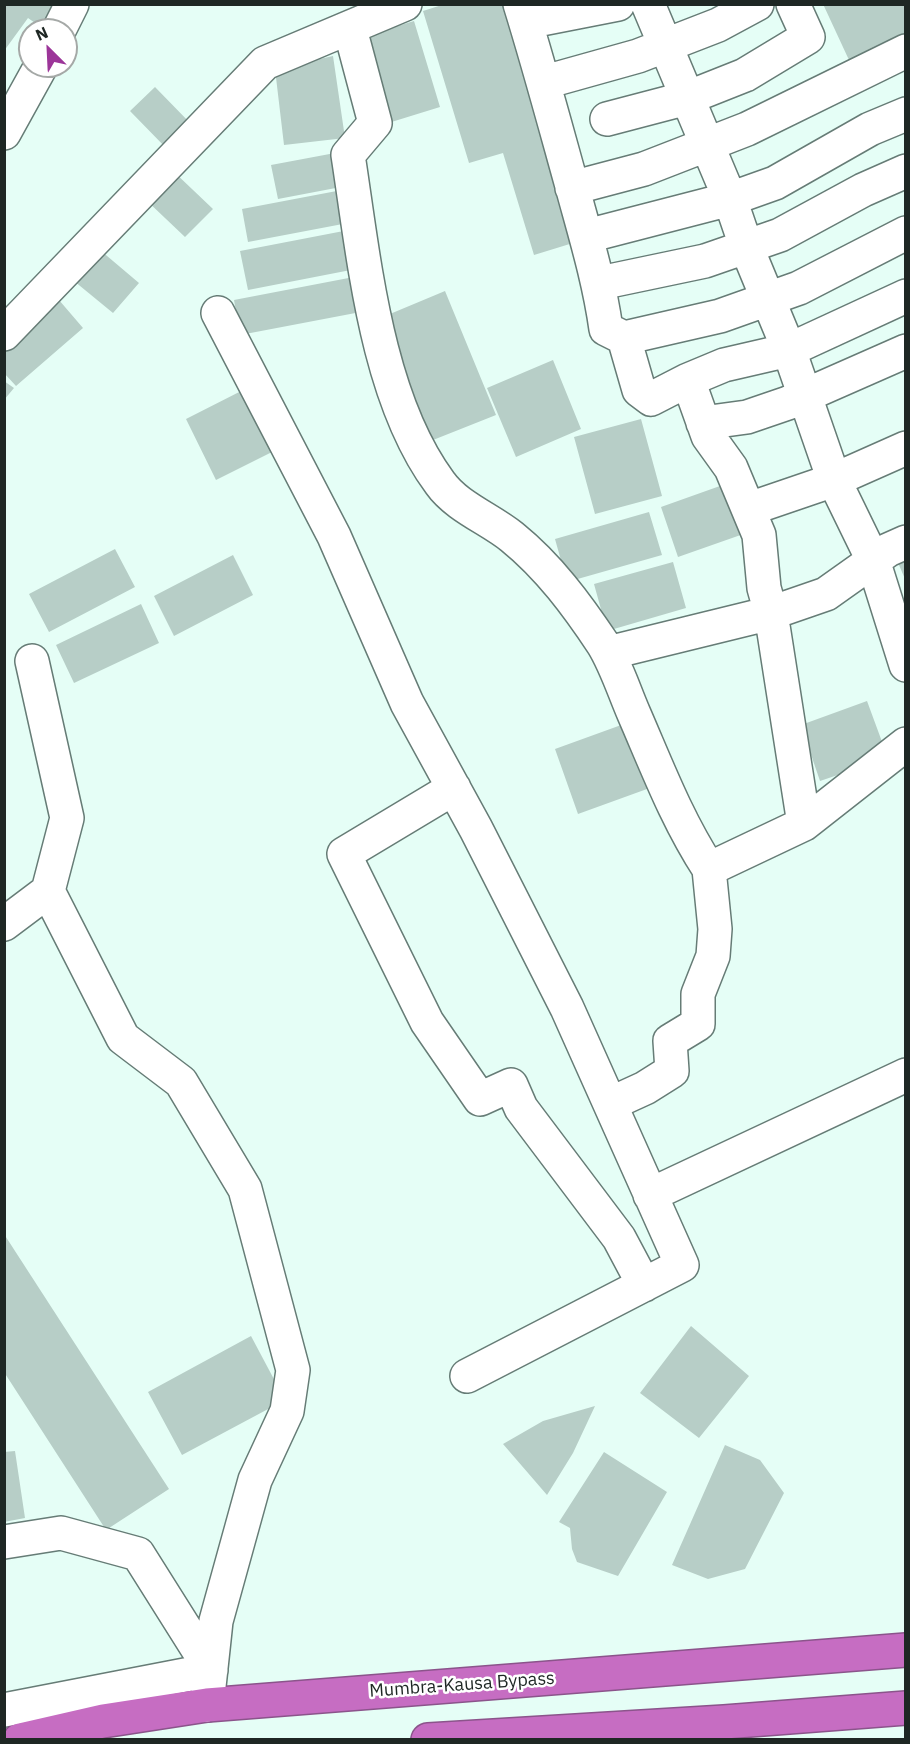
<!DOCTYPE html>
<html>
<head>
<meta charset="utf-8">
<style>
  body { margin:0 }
  #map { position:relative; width:910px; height:1744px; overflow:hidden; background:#e5fef6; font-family:"IBM Plex Sans",sans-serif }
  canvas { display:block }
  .frame { position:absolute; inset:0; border:6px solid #1e2724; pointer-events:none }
  .north { position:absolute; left:18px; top:18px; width:60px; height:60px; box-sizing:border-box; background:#fff; border:2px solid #a5a9a7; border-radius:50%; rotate:336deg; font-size:16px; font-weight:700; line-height:24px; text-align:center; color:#1e2724 }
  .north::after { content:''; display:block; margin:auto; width:21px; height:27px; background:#9c3599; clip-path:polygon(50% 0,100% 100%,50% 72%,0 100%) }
</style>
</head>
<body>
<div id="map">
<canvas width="910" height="1744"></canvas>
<div class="frame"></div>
<div class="north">N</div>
</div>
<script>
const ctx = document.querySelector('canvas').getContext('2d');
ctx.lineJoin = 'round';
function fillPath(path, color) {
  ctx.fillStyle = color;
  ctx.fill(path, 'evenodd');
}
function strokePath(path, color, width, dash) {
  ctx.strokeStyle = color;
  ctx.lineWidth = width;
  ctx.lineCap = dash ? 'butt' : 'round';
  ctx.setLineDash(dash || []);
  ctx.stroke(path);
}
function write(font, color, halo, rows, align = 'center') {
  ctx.font = font + ' "IBM Plex Sans",sans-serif';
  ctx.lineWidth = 5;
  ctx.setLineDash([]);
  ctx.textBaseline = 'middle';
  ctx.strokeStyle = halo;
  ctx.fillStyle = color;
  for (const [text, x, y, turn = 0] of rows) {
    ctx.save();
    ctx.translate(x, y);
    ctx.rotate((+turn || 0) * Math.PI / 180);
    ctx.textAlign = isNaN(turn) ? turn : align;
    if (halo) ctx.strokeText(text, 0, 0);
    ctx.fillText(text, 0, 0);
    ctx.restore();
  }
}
fillPath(new Path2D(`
  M4,4H70L45,30L28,18L4,51Z
  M445,4H514L586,239L534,255L503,153L469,163L423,11Z
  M823,4H906V50L855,73Z
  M414,21L440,107L385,124L358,38Z
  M333,56L345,138L284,145L275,69Z
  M155,87L194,127L169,151L130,111Z
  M335,153L341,187L278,199L271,165Z
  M172,170L213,209L185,237L145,199Z
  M342,190L348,223L248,242L242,209Z
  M354,229L361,268L248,290L240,251Z
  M100,250L139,283L113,313L74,281Z
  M359,276L366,311L240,335L234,300Z
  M445,291L496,415L428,442L378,319Z
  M59,300L83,328L16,386L4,373V348Z
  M553,360L581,429L516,457L487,388Z
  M4,381L14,388L4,400Z
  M251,386L282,447L216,480L186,419Z
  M641,419L662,496L595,514L574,437Z
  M734,481L752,531L678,557L661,507Z
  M649,512L662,555L567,582L555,539Z
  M906,546V579H905L893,551Z
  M115,549L135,587L49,632L29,594Z
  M233,555L253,595L174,636L154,596Z
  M673,562L686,608L607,631L594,584Z
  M141,604L159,643L74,683L56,645Z
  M867,701L888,758L820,781L801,725Z
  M635,720L658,785L578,814L555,749Z
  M4,1234L169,1489L106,1530L4,1372Z
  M691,1326L749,1376L699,1438L640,1393Z
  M251,1336L285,1400L182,1455L148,1392Z
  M595,1406L573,1453L547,1495L503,1444L543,1421Z
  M725,1445L760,1460L784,1493L745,1569L708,1579L672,1565Z
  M15,1451L25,1518L4,1522V1452Z
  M604,1452L667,1492L618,1576L577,1562L572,1549L570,1528L559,1522Z`), '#b7cec7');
const minor = new Path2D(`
  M520,4C539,65 555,125 572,186C585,234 599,279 606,329L624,338L639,390L651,399L688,380L708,436L731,468L759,535L764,588L771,613L804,824
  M648,4L730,199L746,246L789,350L834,480L873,560L906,665
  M526,22L618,4
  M350,29L375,123L348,155C364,258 376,397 440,483C457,507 490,519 512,537C549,567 577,605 603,644C616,665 624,691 634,714C657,767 677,820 709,869L804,824L906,744
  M59,30L72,4
  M545,82L638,56L718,25L757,4
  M607,119L687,98L745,75L808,37L793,4
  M4,133L41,66
  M572,188L644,169L747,129L906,51
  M587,236L730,199L775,183L870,129L906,114
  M600,283L705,261L780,235L863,190L906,171
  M218,313L334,536L407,703L476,829L567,1008L682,1265L467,1376
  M4,334L265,63L405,4
  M624,338L720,316L799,288L906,233
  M688,380L724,365L789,350L906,296
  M703,423L747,417L788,403L906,351
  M749,509L834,480L906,448
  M608,653L771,613L826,594L888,550L906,542
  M454,788L344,854L427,1022L480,1099L511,1085L521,1108L619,1238L644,1285
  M48,891L123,1038L181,1082L245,1189L293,1370L287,1411L255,1480L216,1621L207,1705
  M4,924L48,891L67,818L32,661
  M610,1104L645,1088L672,1071L670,1041L698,1024V994L713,956L715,929L709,869
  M650,1195L906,1075
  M4,1542L61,1533L138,1554L211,1670L4,1710`);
const highway = new Path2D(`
  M20,1740L103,1721L207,1705L906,1650
  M428,1740L724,1722L906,1708`);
strokePath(minor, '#667c76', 36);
strokePath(highway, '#8b548b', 36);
strokePath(minor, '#fff', 33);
strokePath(highway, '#c66dc2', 33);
write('18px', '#1e2724', '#fff', [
  ["Mumbra-Kausa Bypass",462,1685,-4]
]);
</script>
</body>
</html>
